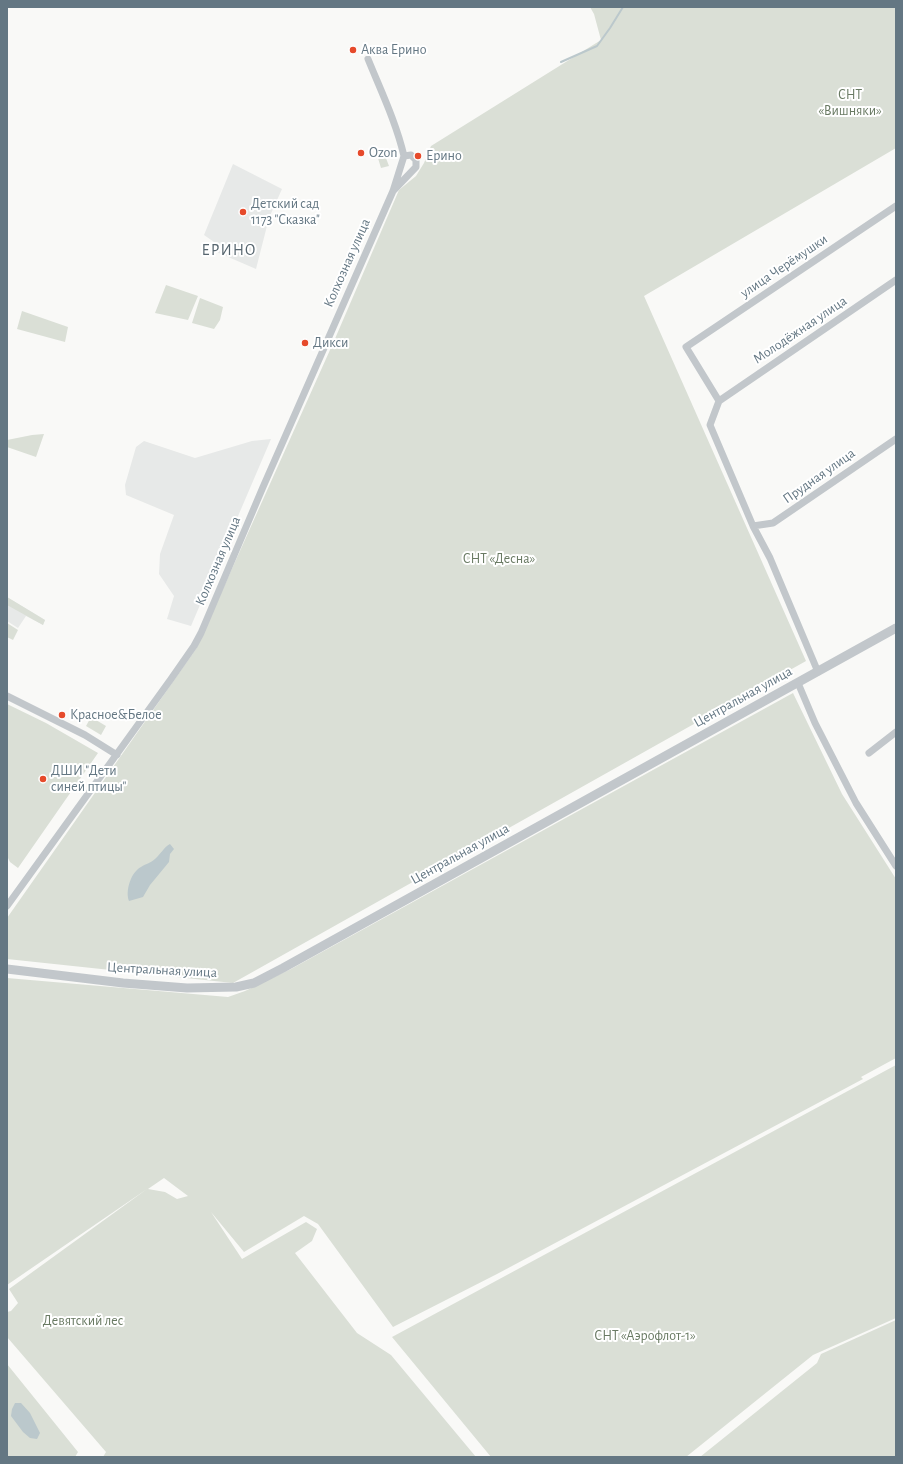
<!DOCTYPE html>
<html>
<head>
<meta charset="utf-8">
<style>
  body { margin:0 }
  #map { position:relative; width:903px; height:1464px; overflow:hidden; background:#f9f9f7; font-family:"Alegreya Sans",sans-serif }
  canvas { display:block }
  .frame { position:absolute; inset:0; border:8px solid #647783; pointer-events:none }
</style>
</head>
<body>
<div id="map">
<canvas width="903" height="1464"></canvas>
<div class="frame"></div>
</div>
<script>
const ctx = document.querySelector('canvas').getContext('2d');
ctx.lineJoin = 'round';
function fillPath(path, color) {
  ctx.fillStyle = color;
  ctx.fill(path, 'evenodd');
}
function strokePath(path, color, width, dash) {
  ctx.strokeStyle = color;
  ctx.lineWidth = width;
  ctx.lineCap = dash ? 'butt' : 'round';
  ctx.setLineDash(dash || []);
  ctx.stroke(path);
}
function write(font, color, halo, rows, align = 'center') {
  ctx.font = font + ' "Alegreya Sans",sans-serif';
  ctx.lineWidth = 4;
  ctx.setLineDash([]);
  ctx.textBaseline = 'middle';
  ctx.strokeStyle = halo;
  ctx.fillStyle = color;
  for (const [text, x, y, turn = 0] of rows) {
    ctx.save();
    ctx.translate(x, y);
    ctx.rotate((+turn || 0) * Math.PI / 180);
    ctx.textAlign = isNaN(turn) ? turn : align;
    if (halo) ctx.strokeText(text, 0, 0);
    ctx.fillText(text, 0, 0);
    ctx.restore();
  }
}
fillPath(new Path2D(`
  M233,164L282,189L269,218L256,269L212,250L214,242L204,235Z
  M271,439L191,626L167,619L174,596L159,574L160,554L174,515L126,495L125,485L136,447L144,441L195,458L252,441Z
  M7,597L45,620L43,625L26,616L18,628L7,621Z`), '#e7e9e8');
fillPath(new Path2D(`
  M590,7H896V148L644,296L806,661L233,983L7,959V918L196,649L334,341L399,190L416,176L424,163L431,146L601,40L594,14Z
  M384,153L389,166L381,168L377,155Z
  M166,285L198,296L188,320L155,313Z
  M200,298L223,307L220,320L214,329L192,323Z
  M22,311L68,327L65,342L17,329Z
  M44,434L36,457L7,447V440L32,435Z
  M7,597L45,620L43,625L7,605Z
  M7,623L18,630L13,640L7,637Z
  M793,693L842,794L896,879V1058L861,1077L863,1079L497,1274L393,1327L318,1224L304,1216L244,1252L211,1212L242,1259L306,1222L317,1229L312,1241L295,1253L357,1333L391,1355L476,1457H103L106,1452L7,1337V1312L11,1311L18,1303L9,1289L147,1189L7,1285V978L228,997L245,991L291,969ZM164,1178L188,1196L177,1199L165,1192L148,1189Z
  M7,704L46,723L98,753L18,868L10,862L7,856Z
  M91,717L106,726L101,735L86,726Z
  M896,1065V1318L813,1355L686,1457H491L392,1337Z
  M896,1320V1457H700L817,1363L821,1354Z
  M7,1364L78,1452L75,1457H7Z`), '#dadfd6');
fillPath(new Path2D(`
  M170,844L174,849L170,854L169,862L150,885L143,897L129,901C125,891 131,872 141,867C145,864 151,863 155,859C161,854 163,848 170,844Z
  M15,1403H21L30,1413L40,1433L37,1439L30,1438L23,1432L11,1416L12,1409Z`), '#bbc8cc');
strokePath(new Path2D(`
  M561,62L597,46L610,28L623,7`), '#bbc8cc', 2);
strokePath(new Path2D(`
  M368,59C381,91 396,122 404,156
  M719,401L896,280
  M753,526L773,523L896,439
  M818,672L770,558L753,526L710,425L719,401L686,347L896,206
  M798,683L815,723L856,803L896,866
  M7,696L85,735L117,755
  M869,753L896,732
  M7,906L171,679L194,646L201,633L263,487L393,191L404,156L411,155L416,160V167L393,191`), '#c2c7cb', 7);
strokePath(new Path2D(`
  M7,969L123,983L187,988L236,987L254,983L283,968L896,628`), '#c2c7cb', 9);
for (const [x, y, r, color] of [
  [353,50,4,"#e64a2b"],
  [361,153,4,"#e64a2b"],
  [418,156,4,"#e64a2b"],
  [243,212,4,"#e64a2b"],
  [305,343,4,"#e64a2b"],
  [62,715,4,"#e64a2b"],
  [43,779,4,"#e64a2b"]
]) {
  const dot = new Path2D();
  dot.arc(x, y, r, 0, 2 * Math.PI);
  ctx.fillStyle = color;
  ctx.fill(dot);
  strokePath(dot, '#fff', 1.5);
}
write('14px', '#647783', '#fff', [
  ["Аква Ерино",361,50],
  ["Ozon",369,153],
  ["Ерино",426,156],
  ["Детский сад",251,204],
  ["1173 \"Сказка\"",251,220],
  ["Дикси",313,343],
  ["Красное&Белое",70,715],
  ["ДШИ \"Дети",51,771],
  ["синей птицы\"",51,787]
], 'left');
write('14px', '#697a63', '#fff', [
  ["СНТ",850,95],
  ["«Вишняки»",850,111],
  ["СНТ «Десна»",499,559],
  ["Девятский лес",83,1321],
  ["СНТ «Аэрофлот-1»",645,1336]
]);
write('14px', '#647783', '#fff', [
  ["Колхозная улица",347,263,-66],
  ["улица Черёмушки",784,266,-34],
  ["Молодёжная улица",800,330,-34],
  ["Прудная улица",819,476,-35],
  ["Колхозная улица",218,561,-67],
  ["Центральная улица",743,697,-29],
  ["Центральная улица",460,854,-29],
  ["Центральная улица",162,970,3]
]);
ctx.letterSpacing = '1px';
write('16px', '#56656e', '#fff', [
  ["ЕРИНО",229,250]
]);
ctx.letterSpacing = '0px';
</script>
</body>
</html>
